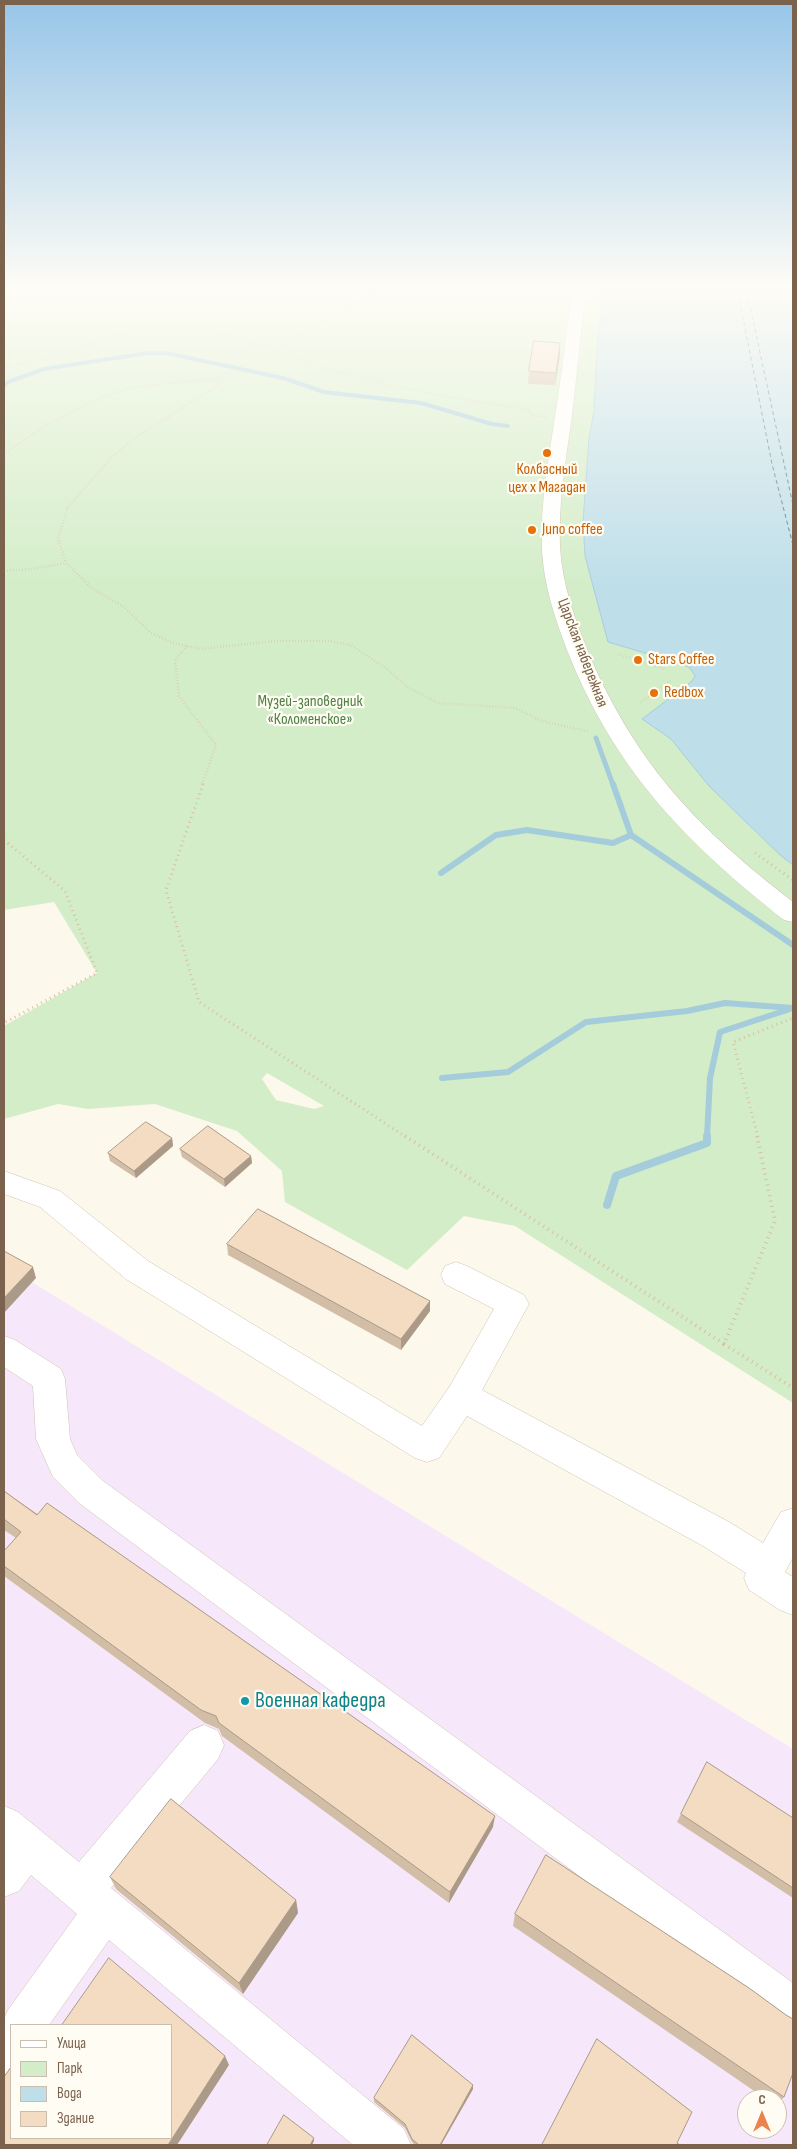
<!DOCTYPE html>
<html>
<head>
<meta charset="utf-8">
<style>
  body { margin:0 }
  #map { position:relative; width:797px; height:2149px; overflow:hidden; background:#fdf8ec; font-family:"Sofia Sans Condensed",sans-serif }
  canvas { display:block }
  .frame { position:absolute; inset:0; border:5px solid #7b624c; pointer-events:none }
  .legend { position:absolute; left:10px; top:2024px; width:162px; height:115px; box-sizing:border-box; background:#fffcf3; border:1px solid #cabeb0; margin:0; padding:6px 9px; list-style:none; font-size:15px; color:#7b624c }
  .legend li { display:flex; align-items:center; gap:10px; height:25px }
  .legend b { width:25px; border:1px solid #cabeb0 }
  .north { position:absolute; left:737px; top:2089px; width:50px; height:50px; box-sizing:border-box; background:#fffcf3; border:1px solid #cabeb0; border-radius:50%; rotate:0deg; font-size:14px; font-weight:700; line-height:20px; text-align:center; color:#7b624c }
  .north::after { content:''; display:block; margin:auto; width:18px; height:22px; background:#ea834e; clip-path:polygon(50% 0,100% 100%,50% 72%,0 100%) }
</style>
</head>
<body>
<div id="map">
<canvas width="797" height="2149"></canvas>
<div class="frame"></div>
<ul class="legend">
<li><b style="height:6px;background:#fff"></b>Улица</li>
<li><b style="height:14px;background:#d3edc8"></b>Парк</li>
<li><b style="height:14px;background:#bedee9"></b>Вода</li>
<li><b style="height:14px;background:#f4dcc2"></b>Здание</li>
</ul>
<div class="north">С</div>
</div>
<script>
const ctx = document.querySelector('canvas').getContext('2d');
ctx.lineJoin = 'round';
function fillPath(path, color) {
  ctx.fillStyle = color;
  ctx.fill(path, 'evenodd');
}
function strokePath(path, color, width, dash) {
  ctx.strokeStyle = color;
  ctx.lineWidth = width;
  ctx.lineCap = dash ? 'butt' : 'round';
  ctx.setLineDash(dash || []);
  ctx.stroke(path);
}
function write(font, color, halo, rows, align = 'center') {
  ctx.font = font + ' "Sofia Sans Condensed",sans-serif';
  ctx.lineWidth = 4.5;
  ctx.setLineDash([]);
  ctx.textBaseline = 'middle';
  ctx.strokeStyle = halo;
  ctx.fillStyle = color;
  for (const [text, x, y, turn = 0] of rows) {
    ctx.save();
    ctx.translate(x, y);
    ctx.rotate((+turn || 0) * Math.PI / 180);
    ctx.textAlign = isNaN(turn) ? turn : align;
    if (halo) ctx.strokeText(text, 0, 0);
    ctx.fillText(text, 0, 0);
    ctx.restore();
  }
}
fillPath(new Path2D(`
  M4,1265L793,1749V2145H4ZM11,2025H171V2138H11ZM747,2099H777V2129H747Z`), '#f6e8fa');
fillPath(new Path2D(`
  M4,288H604L597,348L594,411L589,438L583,522L585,556L608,642L682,664L690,668L695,676L692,681L642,719L671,739L709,786L780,855L793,865V1403L515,1226L464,1216L407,1270L285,1202L282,1171L237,1131L155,1104L88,1109L58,1104L4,1119V1026L97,973L54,902L4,910ZM267,1073L324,1106L314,1109L276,1100L262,1079Z`), '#d3edc8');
const water = new Path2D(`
  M604,288H793V865L780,855L709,786L671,739L642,719L692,681L695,676L690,668L682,664L608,642L585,556L583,522L589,438L594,411L597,348Z`);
fillPath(water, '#bedee9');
strokePath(water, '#a4ccdb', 1);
strokePath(new Path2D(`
  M4,386L8,382L44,369L148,353H166L283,378L324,392L421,403L492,424L508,426`), '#a4ccdb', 4);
strokePath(new Path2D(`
  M596,738L613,785`), '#a4ccdb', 5);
strokePath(new Path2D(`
  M613,784L631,835L793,945
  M441,873L496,835L527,830L613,843L631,835
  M442,1078L508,1072L586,1022L687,1011L725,1003L793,1008
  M707,1137L710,1078L720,1032L790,1009`), '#a4ccdb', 6);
strokePath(new Path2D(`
  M607,1205L616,1176L707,1143V1136`), '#a4ccdb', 8);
strokePath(new Path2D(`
  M737,288L772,464L793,545
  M746,288L793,505`), '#457a8e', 1, [4, 3]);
const minor = new Path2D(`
  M572,288H586C581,330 577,373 572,415C566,459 558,503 560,547C562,585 576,623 591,659C639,768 700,830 793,902V922L784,920C688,844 619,775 571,660C557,624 543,586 542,547C540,503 549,459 555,416C562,373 567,331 572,288Z
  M4,1171L60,1191L148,1261L422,1426L450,1386L494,1309L445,1284L441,1275L445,1266L456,1262L467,1266L524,1295L529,1304L482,1390L729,1522L763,1543L781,1512L793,1508V1557L785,1572L793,1577V1615L780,1610L749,1590L744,1578L746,1573L703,1546L467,1416L439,1458L427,1462L415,1458L126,1279L40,1207L4,1194Z
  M4,1336L15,1340L61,1369L65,1379L70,1439L77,1455L103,1481L793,1983V2031L778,2024L79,1503L53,1477L36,1439L33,1386L4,1367Z
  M204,1725L218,1731L224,1745L218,1759L111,1888L404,2129L411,2145H353L109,1940L49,2025H11V2072L4,2075V2019L8,2010L77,1914L31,1875L19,1891L4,1897V1806L18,1812L79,1862L190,1731Z`);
strokePath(minor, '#d1c2af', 1);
strokePath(new Path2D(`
  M4,367C62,360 112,327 172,328C234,329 289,358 347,374C407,391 468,400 529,410L530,415L545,417
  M4,454L42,428L93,401L116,392L142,386L214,379L276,350L383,288
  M67,508L111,458L138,436L218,385L214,379`), '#dabfa4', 2, [0.5, 2]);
strokePath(new Path2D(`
  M68,506L58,539L66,563L93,589L124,607L151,633L173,643L201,649L275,641H328L351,645L387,669L406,686L438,703L515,708L542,721L590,732
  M4,571L32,569L66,563
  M187,646L175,661L179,696L216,745L202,785
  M618,654L665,669
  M641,702L671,680`), '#dabfa4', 2.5, [0.5, 2.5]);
strokePath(new Path2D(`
  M203,784L166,890L199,1002L406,1137
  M4,840L65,891L97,973L4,1023
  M755,853L793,880
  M758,1137L733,1042L793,1018`), '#dabfa4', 3, [1, 4]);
strokePath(new Path2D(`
  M405,1136L724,1344
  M757,1136L775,1221L724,1344L793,1388`), '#dabfa4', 4, [1, 4.5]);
fillPath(minor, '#fff');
fillPath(new Path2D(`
  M560,355L555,385L528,384L529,371Z
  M172,1138L173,1146L136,1178L110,1161L108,1153Z
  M180,1149L251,1156L252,1163L225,1187L182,1157Z
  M227,1244L430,1301V1311L401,1350L228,1255Z
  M4,1491L493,1827L449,1903L222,1736L219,1729L205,1723L4,1576V1551L16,1538L4,1530Z
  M681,1814L793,1818V1898L677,1822Z
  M110,1877L296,1900L298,1913L243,1994L116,1889Z
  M515,1914L784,2097L777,2104V2099H766L513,1926Z
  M473,2085V2089L441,2145H415L412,2142L405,2128L374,2102V2098Z`), '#d2bda7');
fillPath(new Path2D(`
  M560,343V355L555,385L556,373Z
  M172,1138L173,1146L136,1178L134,1171Z
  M251,1156L252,1163L225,1187L224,1179Z
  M33,1267L36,1278L4,1313V1298Z
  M430,1301V1311L401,1350V1339Z
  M495,1816L493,1827L449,1903L450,1892Z
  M296,1900L298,1913L243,1994L239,1983Z
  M225,2056L229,2065L177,2145H168Z
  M473,2085V2089L441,2145H440Z
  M314,2138V2141L312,2145H310Z`), '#ab9a88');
const building = new Path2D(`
  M534,341L560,343L556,373L529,371Z
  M146,1122L172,1138L134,1171L108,1153Z
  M208,1126L251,1156L224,1179L180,1149Z
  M258,1209L430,1301L401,1339L227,1244Z
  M4,1251L33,1267L4,1298Z
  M4,1491L37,1515L47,1503L495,1816L450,1892L219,1723L216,1716L201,1710L4,1566V1551L21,1532L4,1519Z
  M707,1762L793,1818V1888L681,1814Z
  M171,1799L296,1900L239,1983L110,1877Z
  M546,1855L749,1988L786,2015L793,2019V2073L784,2097L515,1914Z
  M109,1958L225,2056L168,2145H4V2077L11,2067V2138H171V2025H62Z
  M412,2035L473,2085L440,2145H419L412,2139L405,2124L374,2098Z
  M597,2039L692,2112L677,2143L680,2145H542Z
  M284,2115L314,2138L310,2145H267Z`);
fillPath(building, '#f4dcc2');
strokePath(building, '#ab9a88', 1);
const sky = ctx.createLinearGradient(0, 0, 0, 589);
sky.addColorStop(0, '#97c5e8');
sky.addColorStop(0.49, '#fefcf6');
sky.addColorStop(1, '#fefcf600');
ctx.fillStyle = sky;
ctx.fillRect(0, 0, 797, 589);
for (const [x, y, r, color] of [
  [547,453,5,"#e8710a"],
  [532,530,5,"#e8710a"],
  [638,660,5,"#e8710a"],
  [654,693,5,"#e8710a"],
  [245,1701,5,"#0f9aa8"]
]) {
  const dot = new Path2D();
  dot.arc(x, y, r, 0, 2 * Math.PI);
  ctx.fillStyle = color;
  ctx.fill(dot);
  strokePath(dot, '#fffcf3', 2);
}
write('16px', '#c56008', '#fffcf3', [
  ["Колбасный",547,470,"center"],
  ["цех x Магадан",547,488,"center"],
  ["Juno coffee",542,530],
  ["Stars Coffee",648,660],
  ["Redbox",664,693]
], 'left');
write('16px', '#7b624c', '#fffcf3', [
  ["Царская набережная",582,653,69]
]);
write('16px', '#4e8143', '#fffcf3', [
  ["Музей-заповедник",310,702],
  ["«Коломенское»",310,720]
]);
write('22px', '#0d838f', '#fffcf3', [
  ["Военная кафедра",255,1701]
], 'left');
</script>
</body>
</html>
